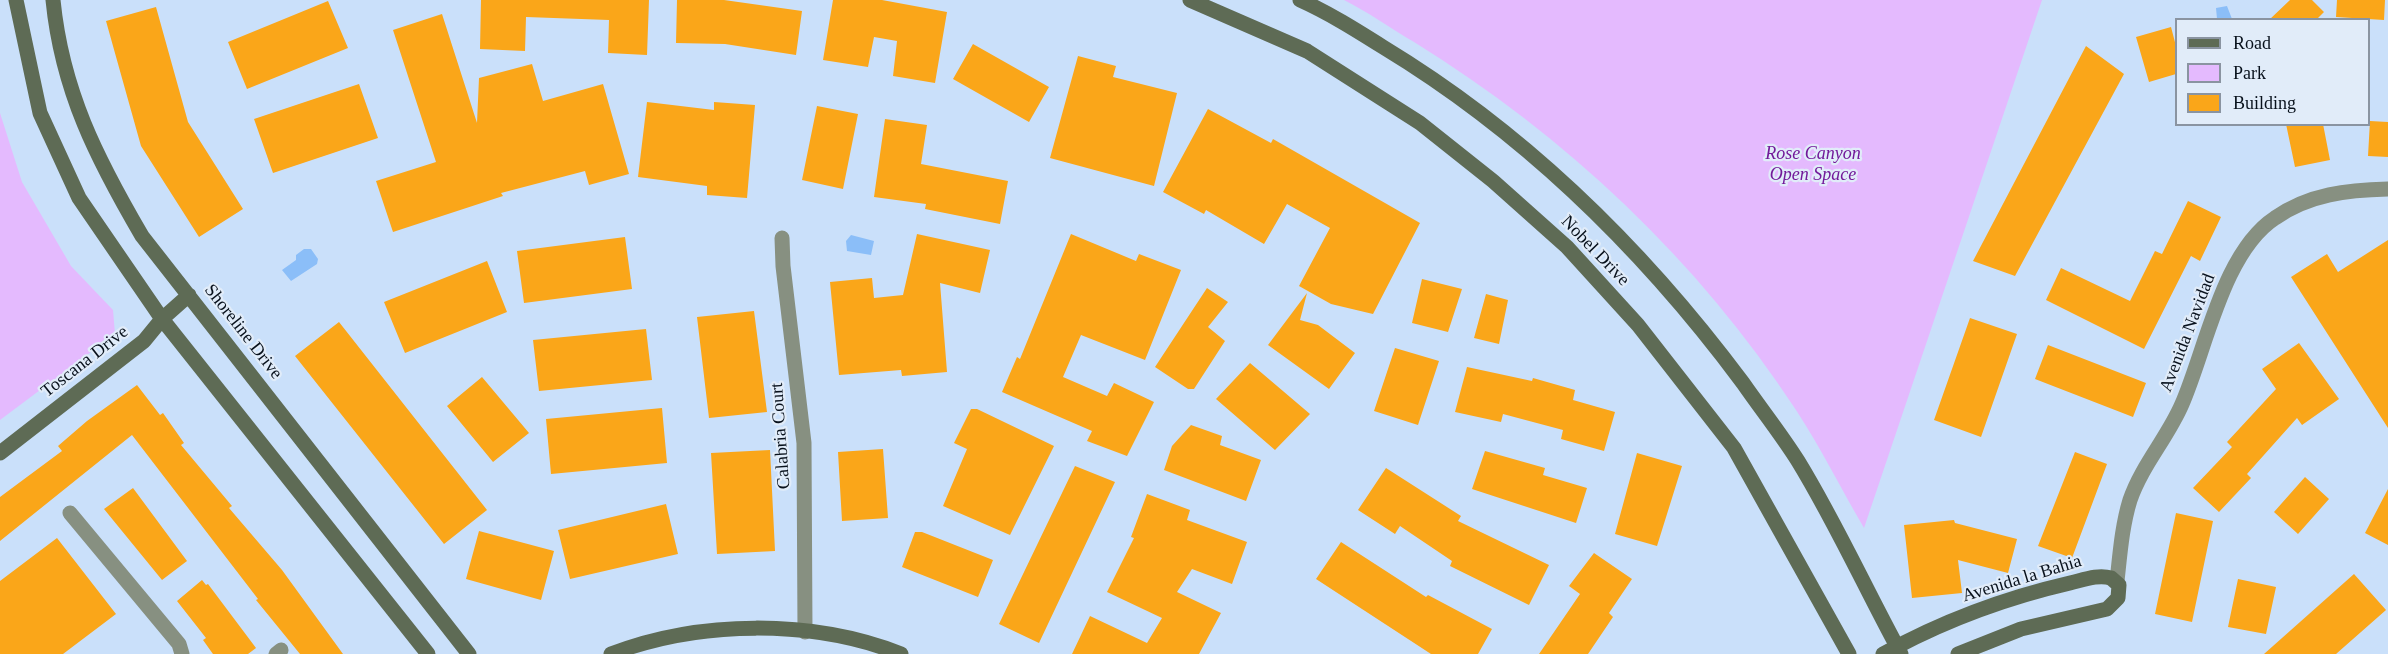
<!DOCTYPE html>
<html>
<head>
<meta charset="utf-8">
<style>
  body { margin:0 }
  #map { position:relative; width:2388px; height:654px; overflow:hidden; background:#cae0fa; font-family:Georgia,serif }
  canvas { display:block }
  .legend { position:absolute; left:2175px; top:18px; width:195px; height:108px; box-sizing:border-box; background:#e1ecf9; border:2px solid #8a94a1; margin:0; padding:8px 10px; list-style:none; font-size:18px; color:#08111c }
  .legend li { display:flex; align-items:center; gap:12px; height:30px }
  .legend b { width:30px; border:2px solid #8a94a1 }
</style>
</head>
<body>
<div id="map">
<canvas width="2388" height="654"></canvas>
<ul class="legend">
<li><b style="height:8px;background:#5e6b55"></b>Road</li>
<li><b style="height:16px;background:#e4bafe"></b>Park</li>
<li><b style="height:16px;background:#faa619"></b>Building</li>
</ul>
</div>
<script>
const ctx = document.querySelector('canvas').getContext('2d');
ctx.lineJoin = 'round';
function fillPath(path, color) {
  ctx.fillStyle = color;
  ctx.fill(path, 'evenodd');
}
function strokePath(path, color, width, dash) {
  ctx.strokeStyle = color;
  ctx.lineWidth = width;
  ctx.lineCap = dash ? 'butt' : 'round';
  ctx.setLineDash(dash || []);
  ctx.stroke(path);
}
function write(font, color, halo, rows, align = 'center') {
  ctx.font = font + ' Georgia,serif';
  ctx.lineWidth = 4.5;
  ctx.setLineDash([]);
  ctx.textBaseline = 'middle';
  ctx.strokeStyle = halo;
  ctx.fillStyle = color;
  for (const [text, x, y, turn = 0] of rows) {
    ctx.save();
    ctx.translate(x, y);
    ctx.rotate((+turn || 0) * Math.PI / 180);
    ctx.textAlign = isNaN(turn) ? turn : align;
    if (halo) ctx.strokeText(text, 0, 0);
    ctx.fillText(text, 0, 0);
    ctx.restore();
  }
}
fillPath(new Path2D(`
  M1344,0H2042L1864,528C1841,489 1821,448 1796,410C1698,260 1566,136 1414,42C1390,28 1368,12 1344,0Z
  M0,113L22,182L71,266L113,310L115,334L0,420Z`), '#e4bafe');
fillPath(new Path2D(`
  M2227,6L2232,19H2217L2216,8Z
  M851,235L874,241L871,255L847,251L846,241Z
  M304,249H311L318,259L317,264L291,281L282,270L296,260V255Z`), '#8bbef8');
fillPath(new Path2D(`
  M481,0H649L647,55L608,53L609,20L526,17L525,51L480,49Z
  M677,0H724L802,11L796,55L725,44L676,43Z
  M833,0H882L947,12L935,83L893,76L897,41L874,37L868,67L823,60Z
  M2290,0H2312L2324,12L2316,20H2269Z
  M2337,0H2385L2384,20L2336,17Z
  M328,1L348,48L247,89L228,42Z
  M156,7L188,122L243,209L199,237L141,146L106,21Z
  M442,14L477,123L479,78L532,64L543,101L603,84L629,174L589,185L585,171L501,193L503,196L393,232L376,181L436,162L393,30Z
  M2171,27L2176,46V74L2149,82L2136,37Z
  M973,44L1049,87L1029,122L953,79Z
  M2086,46L2124,74L2015,276L1973,261Z
  M1078,56L1116,66L1113,77L1177,93L1154,186L1050,158Z
  M359,84L378,138L273,173L254,119Z
  M647,102L714,110V102L755,105L747,198L707,195V186L638,177Z
  M817,106L858,114L843,189L802,180Z
  M1208,109L1271,143L1273,139L1420,223L1373,314L1331,304L1299,286L1330,228L1287,204L1264,244L1206,210L1204,214L1163,192Z
  M885,119L927,125L921,164L1008,181L1000,224L925,209L926,204L874,197Z
  M2370,121L2388,122V157L2368,156Z
  M2286,124H2323L2330,160L2295,167Z
  M2188,201L2221,217L2200,261L2191,256L2144,349L2046,300L2061,268L2130,301L2155,251L2162,254Z
  M917,234L990,250L980,293L940,283L947,372L902,376L901,370L839,375L830,282L872,278L874,298L903,295Z
  M1071,234L1136,261L1139,254L1181,270L1145,360L1081,335L1063,377L1107,396L1114,383L1154,402L1127,456L1087,441L1092,431L1002,392L1017,357L1020,359Z
  M625,237L632,289L524,303L517,251Z
  M2388,240V428L2291,277L2327,254L2338,272Z
  M487,261L507,312L405,353L384,302Z
  M1422,279L1462,289L1448,332L1412,323Z
  M1207,288L1228,302L1208,327L1225,341L1194,389H1188L1155,367Z
  M1307,293L1300,320L1318,325L1355,353L1329,389L1268,345Z
  M1486,294L1508,300L1499,344L1474,338Z
  M754,311L767,412L709,418L697,317Z
  M1970,318L2017,334L1981,437L1934,420Z
  M339,322L487,510L444,544L295,356Z
  M646,329L652,380L539,391L533,340Z
  M2299,343L2339,399L2302,425L2297,418L2247,474L2251,478L2219,512L2193,488L2232,447L2227,442L2276,389L2262,369Z
  M2048,345L2146,383L2133,417L2035,379Z
  M1395,348L1439,361L1418,425L1374,411Z
  M1250,363L1310,414L1275,450L1216,399Z
  M1467,367L1532,381L1533,378L1575,390L1573,400L1615,412L1604,451L1561,439L1563,430L1503,414L1501,422L1455,412Z
  M482,377L529,433L493,462L447,406Z
  M137,385L160,415L163,413L184,443L181,445L232,506L229,508L282,570L343,654H300L256,600L258,599L132,435L0,541V497L62,451L58,446L87,421Z
  M662,408L667,463L551,474L546,419Z
  M971,409H977L1054,446L1010,535L943,506L967,449L954,443Z
  M1191,425L1222,436L1220,445L1261,460L1246,501L1164,470L1172,446Z
  M883,449L888,518L842,521L838,452Z
  M770,450L775,551L717,554L711,453Z
  M1485,451L1545,468L1543,475L1587,488L1576,523L1472,489Z
  M2075,452L2107,464L2072,558L2038,546Z
  M1637,453L1682,466L1657,546L1615,534Z
  M1075,466L1115,482L1039,643L999,624Z
  M1386,468L1461,516L1458,521L1549,565L1529,605L1450,566L1452,561L1400,526L1395,534L1358,510Z
  M2305,477L2329,499L2298,534L2274,512Z
  M133,488L187,561L162,580L104,509Z
  M2388,489V545L2365,533Z
  M1147,494L1190,510L1187,520L1247,542L1232,584L1192,569L1177,592L1221,613L1199,654H1072L1090,616L1147,643L1162,618L1107,592L1134,538L1131,537Z
  M666,504L678,554L570,579L558,530Z
  M2176,513L2213,521L2192,622L2155,614Z
  M1954,520L1955,523L2017,539L2008,573L1958,560L1962,593L1912,598L1904,525Z
  M479,531L554,551L541,600L466,579Z
  M915,532H922L993,560L978,597L902,567Z
  M57,538L116,614L63,654H0V581Z
  M1341,542L1426,597L1428,595L1492,629L1478,654H1431L1316,579Z
  M1594,553L1632,579L1609,613L1613,617L1588,654H1539L1580,594L1569,586Z
  M2354,574L2386,610L2336,654H2264Z
  M2238,579L2276,587L2266,634L2228,627Z
  M202,580L206,585L208,584L256,648L248,654H213L203,640L206,638L177,601Z`), '#faa619');
strokePath(new Path2D(`
  M782,238L783,266L804,443L805,632
  M70,513L179,644L182,654
  M2117,581C2120,554 2122,526 2130,500C2142,465 2168,437 2182,404C2206,349 2223,252 2275,218C2309,194 2348,190 2388,189
  M276,654L281,650`), '#879081', 15);
strokePath(new Path2D(`
  M16,0L40,113L79,198L162,319L428,654
  M53,0C62,91 97,159 142,236L469,654
  M1190,0L1307,51L1420,123L1493,181L1567,247L1638,325L1734,448L1849,654
  M1300,0C1329,13 1356,30 1383,47C1525,133 1644,250 1743,383C1761,409 1781,434 1798,461C1836,523 1866,590 1901,654
  M0,453L144,341L162,319L189,295
  M611,654C699,620 812,619 901,654
  M1883,654C1941,622 2005,598 2070,583C2083,580 2098,574 2111,578L2119,585L2118,598L2107,609L2021,629L1958,654`), '#5e6b55', 15);
write('italic 18px', '#72199a', '#e1ecf9', [
  ["Rose Canyon",1813,154],
  ["Open Space",1813,175]
]);
write('18px', '#08111c', '#e1ecf9', [
  ["Nobel Drive",1595,251,46],
  ["Shoreline Drive",243,332,52],
  ["Avenida Navidad",2188,333,-69],
  ["Toscana Drive",85,362,-38],
  ["Calabria Court",781,436,-94],
  ["Avenida la Bahia",2022,579,-17]
]);
</script>
</body>
</html>
